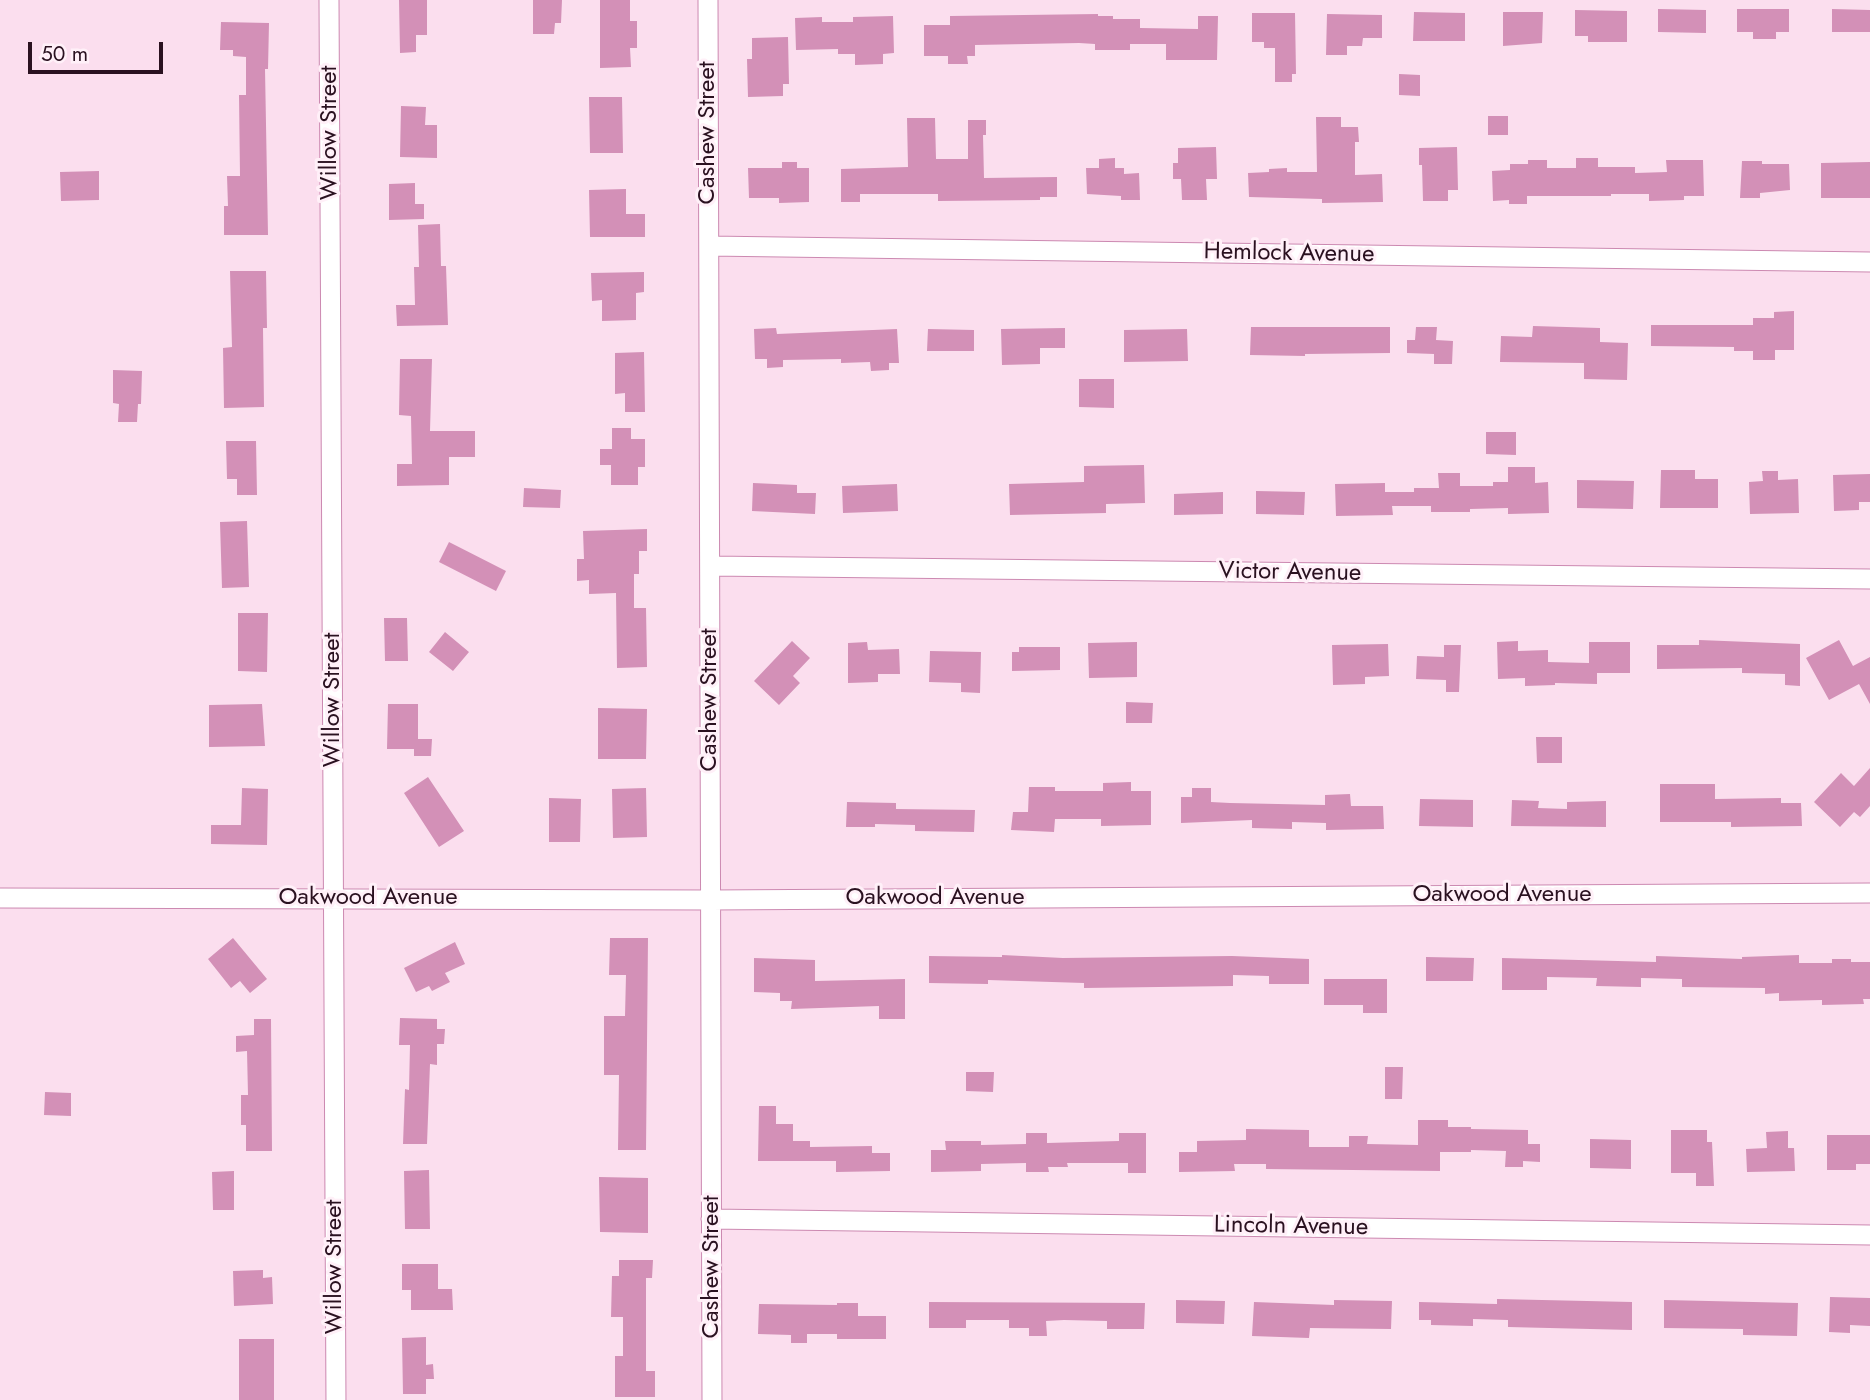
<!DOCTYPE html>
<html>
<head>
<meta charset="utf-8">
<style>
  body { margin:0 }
  #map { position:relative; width:1870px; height:1400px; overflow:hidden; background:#fbdeee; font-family:Jost,sans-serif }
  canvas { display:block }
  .scale { position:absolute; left:28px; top:42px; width:135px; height:32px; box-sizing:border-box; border:4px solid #2a1120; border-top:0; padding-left:9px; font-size:21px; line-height:24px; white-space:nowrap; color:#2a1120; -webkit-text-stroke:5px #fff0f8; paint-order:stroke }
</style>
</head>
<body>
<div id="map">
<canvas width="1870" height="1400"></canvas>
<div class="scale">50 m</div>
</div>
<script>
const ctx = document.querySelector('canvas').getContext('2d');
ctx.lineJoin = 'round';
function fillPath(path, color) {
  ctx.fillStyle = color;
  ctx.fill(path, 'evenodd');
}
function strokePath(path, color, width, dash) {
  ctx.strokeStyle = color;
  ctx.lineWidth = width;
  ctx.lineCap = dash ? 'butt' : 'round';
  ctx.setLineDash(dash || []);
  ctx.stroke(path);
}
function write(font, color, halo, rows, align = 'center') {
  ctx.font = font + ' Jost,sans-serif';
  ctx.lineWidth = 6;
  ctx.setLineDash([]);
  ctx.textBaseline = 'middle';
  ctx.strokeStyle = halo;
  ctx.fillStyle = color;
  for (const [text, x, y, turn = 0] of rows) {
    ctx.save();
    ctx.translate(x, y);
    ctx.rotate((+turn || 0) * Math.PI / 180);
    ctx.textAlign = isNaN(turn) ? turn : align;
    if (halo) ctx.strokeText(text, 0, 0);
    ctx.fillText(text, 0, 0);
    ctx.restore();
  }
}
fillPath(new Path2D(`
  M399,0H427V35H416V52L400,53Z
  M533,0H562L561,23H555L554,34H533Z
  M600,0H630V21H637V48H630L631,67L600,68Z
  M1658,9L1706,10V33L1658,32Z
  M1737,9H1789V32H1776V39H1753V32H1737Z
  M1832,9L1870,10V32H1832Z
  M1575,10L1627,11V42H1588V36H1575Z
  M1414,12L1465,13V41H1413Z
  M1503,12H1543L1542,43L1503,46Z
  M1252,13H1295L1296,74H1292V82H1275V48H1264V42H1252Z
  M1098,14V16H1113V19H1140V28L1198,29V16H1218L1217,60H1166V44H1130V50H1095V44L1079,43L975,45V56H967L968,64H948V56H924V25H950V16Z
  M1327,14L1382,15V38H1363L1362,46H1347V55H1326Z
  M893,16L894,53L883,54V64L855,65V54H838V49L796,50L795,18L822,17V22H853V17Z
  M221,22L269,23L268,69H265L268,235H224V206H228L227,176H240L239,95H246V57L233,56V50H220Z
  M788,37L789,84H783V96L748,97L747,59H752V38Z
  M1399,74L1420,75V96L1399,95Z
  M589,97H622L623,153H590Z
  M401,106L426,107L425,125H437V158L400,157Z
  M1488,116H1508V135H1488Z
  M1316,117H1341V127H1358L1359,142H1355V175L1382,174L1383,202L1322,203V199L1249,197L1248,173L1269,172V169L1287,168V172H1317Z
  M907,118H935L936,159H968V120H986V135H983L984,178L1057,177V197H1040V200L938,201V194H860V202H841V169L908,167Z
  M1216,147L1217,179H1206L1207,200H1182L1181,179H1173V163H1178V148Z
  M1457,147L1458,190H1448V201H1423L1422,165H1419V148Z
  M1115,158V168H1124V174L1139,173L1140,200H1121V196L1087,194L1086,168H1099V159Z
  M1576,158H1598V167H1635V173L1667,172L1666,160H1703L1704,196H1684V200L1649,201V194H1611V196H1527V204H1509V200L1493,201L1492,171L1510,170V164H1528V160H1547V168H1576Z
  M1742,161H1762V164H1789L1790,190L1760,193V198H1740Z
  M782,162H797V168H809V202L779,203V198H749L748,168H782Z
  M1870,162V198H1821V163Z
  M99,171V200L61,201L60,172Z
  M415,183V204H424V219L389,220V184Z
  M626,189V214H645V237H590L589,190Z
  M440,224L441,266H446L448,325L397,326L396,305H415L414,267H419L418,225Z
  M230,271H266L267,328H263L264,407L224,408L223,348L232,347Z
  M644,272V292L636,293V320L602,321V300L592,301L591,273Z
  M1794,311V350H1775V360H1753V351H1734V347L1651,346V325H1753V318H1774V312Z
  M1533,326L1600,328V342L1628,343L1627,380L1584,379V363L1500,362L1501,336L1532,337Z
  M1251,327H1390V353L1305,354V356L1250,355Z
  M1416,327H1437L1436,340L1453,341L1452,364H1434V354L1407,353V340H1415Z
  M776,328L777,334L897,329L899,363H889V370L871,371L870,362L841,363V359L783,360V367L767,368V359H755L754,329Z
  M1065,328V348H1040V364L1002,365L1001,329Z
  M928,329L974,330V351H927Z
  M1187,329L1188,361L1124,362V330Z
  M644,352L645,412H625V393L615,394V353Z
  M400,359H432L430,431H475V457H449V485L397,486V464H412L411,416L399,415Z
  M113,370L142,371L141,404H138L137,422H118L119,404L113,403Z
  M1079,379H1114V408L1079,407Z
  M612,428H631V439H645V467H638V485H611V465H600V449H612Z
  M1486,432H1516V455L1486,454Z
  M226,441H256L257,495H237V479H227Z
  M1144,465L1145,503L1106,504V513L1010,515L1009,484L1084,482V466Z
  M1508,467H1535V483L1548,482L1549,513L1508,514V508L1470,509V512H1431V506H1392L1393,515L1336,516L1335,484L1385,483V492H1414V488H1439L1438,473H1460V486H1493V482H1508Z
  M1661,470H1695V479H1718V508H1660Z
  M1762,471H1778V480L1798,479L1799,513L1750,514L1749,482L1763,481Z
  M1870,474V502H1859V510L1834,511L1833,475Z
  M1577,480L1634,481L1633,509L1577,508Z
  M753,483L797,485V493H816L815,514L752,511Z
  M897,484L898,511L843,513L842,486Z
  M524,488L561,490L560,508L523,507Z
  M1256,491L1305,492L1304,515L1256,514Z
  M1223,492V514L1174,515V494Z
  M247,521L249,587L222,588L220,522Z
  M647,529V551H639V574H634V608H646L647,667L617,668L616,593L589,594V580L577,581V559H584L583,531Z
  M449,542L506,571L496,591L439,562Z
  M238,613H268L267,672L238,671Z
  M384,618H407L408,661H385Z
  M445,632L469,652L453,671L429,652Z
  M1699,640L1800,644V686L1785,685V674L1742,673V668L1657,669V645H1699Z
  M1839,640L1853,666L1870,657V704L1859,684L1829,700L1806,658Z
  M792,641L810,658L793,676L800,683L779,705L754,681Z
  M1518,641V651L1548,650V662L1589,663V642H1630V673H1597V684L1555,683V685L1525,686V678L1498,679L1497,642Z
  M867,642L868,650L899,649L900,674H878V682L848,683V643Z
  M1137,642V677L1089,678L1088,643Z
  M1388,644L1389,676L1365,677V684L1333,685L1332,645Z
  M1444,645H1461L1459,692H1446V680L1416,679L1417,656L1444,657Z
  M1019,647H1060V670L1012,671V652H1019Z
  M930,651L981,652L980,693L961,692V683L929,682Z
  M1126,702L1153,703L1152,723H1126Z
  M262,704L265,746L209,747V705Z
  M388,704H418V739H432L431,756H414V749H387Z
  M598,708L647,709L646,759H598Z
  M1536,737H1562V763H1537Z
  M1870,768V806L1860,817L1854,812L1840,827L1814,802L1841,773L1854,786Z
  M428,777L464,831L439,847L404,793Z
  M1131,782V791H1151V825L1101,826V819H1055L1054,832L1011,830L1013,812H1028L1029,787H1055V791H1103V783Z
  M1660,784H1715V799L1781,798V803H1801L1802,826L1731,827V822H1660Z
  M242,788L268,789L267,845L211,844V825H241Z
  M646,788L647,837L613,838L612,789Z
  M1192,788H1211V802L1230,803L1325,805V795L1350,794L1351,806H1383L1384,829L1326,830V823L1292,822V829L1252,828V820L1181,823V797H1192Z
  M549,798L581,799L580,842H549Z
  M1420,799L1473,800V827L1419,826Z
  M1512,800L1539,801L1538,808L1567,809V802L1606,801V827L1511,826Z
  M847,802L896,803V809L975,810L974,832L915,831V825L875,824V827H846Z
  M233,938L267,979L250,993L240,981L231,988L208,959Z
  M610,938H648L646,1150H618L619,1075H604V1016H625L626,975H609Z
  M455,942L465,964L445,973L450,982L432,991L429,986L416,992L404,968Z
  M1002,955L1063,958L1232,956L1309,959V984H1269V976L1233,975V986L1084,988V983L988,980V984L929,983V956L1002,957Z
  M1799,955V963H1832V959H1851V962H1870V999H1863L1864,1004L1822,1005V1000L1779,1001V993L1765,994V988L1682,987V979L1641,978V987L1596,986L1597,978L1547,977V990H1502V958L1656,962V956L1742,959V957Z
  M1426,957L1474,958L1473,981H1426Z
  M754,958L815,960V981L905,979V1019H879V1006L791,1009L792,1001H780V993L754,992Z
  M1324,979H1387V1013H1363V1005H1324Z
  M400,1018L437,1019V1029H445L444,1044H437V1065L430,1064L427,1144H403L405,1089L409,1090L410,1045H399Z
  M254,1019H271L272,1151H246V1125H241V1095H248L247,1051L236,1052V1036L254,1035Z
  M1385,1067H1403L1402,1099H1385Z
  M966,1072H994L993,1092L966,1091Z
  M45,1092L71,1093V1116L44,1115Z
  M759,1106H776V1124H793V1141H810V1147L872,1146V1153H890V1171L836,1172V1161H758Z
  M1418,1120H1448V1127H1471V1129L1528,1130V1144H1540V1162L1523,1161V1167H1505L1506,1151L1471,1150V1152H1440V1171L1266,1169V1164H1234L1235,1171L1179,1172V1152H1197V1141L1246,1140V1129L1309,1130V1147H1349V1136H1368L1367,1144L1418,1145Z
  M1671,1130H1707V1142H1712L1714,1186H1696V1173H1671Z
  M1788,1131V1148H1794L1795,1171L1747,1172L1746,1149L1767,1148L1766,1132Z
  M1026,1133H1047V1143L1119,1141V1133H1146V1173H1128V1163H1067L1068,1167H1048L1049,1172H1026V1163L981,1164V1171L931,1172V1150H946L945,1141H981V1145L1026,1144Z
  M1827,1135H1870V1164H1856V1170H1827Z
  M1590,1139L1631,1140V1169L1590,1168Z
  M429,1170L430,1229H405L404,1171Z
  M234,1171V1210H213L212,1172Z
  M599,1177L648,1178V1233L600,1232Z
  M619,1260H653L652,1278H646V1371H655V1397H615V1356H623V1317H611L612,1276H619Z
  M402,1264H438V1289H452L453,1310H411V1290H402Z
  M263,1270V1278L272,1277L273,1304L234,1306L233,1271Z
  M1830,1297L1870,1298V1326L1850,1325V1333L1829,1332Z
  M1497,1299L1632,1302V1330L1508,1327V1320L1473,1319V1326L1431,1325V1320H1419V1302L1497,1304Z
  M1176,1300L1225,1301L1224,1324L1176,1323Z
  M1334,1300L1392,1301L1391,1329L1310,1328L1309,1338L1252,1336L1254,1302L1334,1305Z
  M1664,1300L1798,1303L1797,1336L1743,1335V1329L1664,1328Z
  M929,1302L1145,1303L1144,1329H1107V1321L1064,1320L1046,1321L1047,1336H1029V1328H1009V1320H966V1328H929Z
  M837,1303H858V1316H886V1339H837V1334H807V1343H791V1335L758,1334L759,1304L837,1305Z
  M426,1337V1365L433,1364L434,1379H426V1394H403L402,1338Z
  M239,1339H274V1400H239Z`), '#d390b7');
const minor = new Path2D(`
  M329,0L336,1400
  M708,0L712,1400
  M709,246L1870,262
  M710,566L1870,579
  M0,898L710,900L1870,893
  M711,1219L1870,1235`);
strokePath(minor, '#cc89b1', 21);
strokePath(minor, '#fff', 19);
write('24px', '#2a1120', '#fff0f8', [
  ["Willow Street",330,133,-90],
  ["Cashew Street",708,133,-90],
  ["Hemlock Avenue",1289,254,1],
  ["Victor Avenue",1290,573,1],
  ["Willow Street",333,700,-90],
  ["Cashew Street",710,700,-90],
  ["Oakwood Avenue",1502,895],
  ["Oakwood Avenue",368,898],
  ["Oakwood Avenue",935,898],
  ["Lincoln Avenue",1291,1227,1],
  ["Willow Street",335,1267,-90],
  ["Cashew Street",712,1267,-90]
]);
</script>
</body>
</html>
